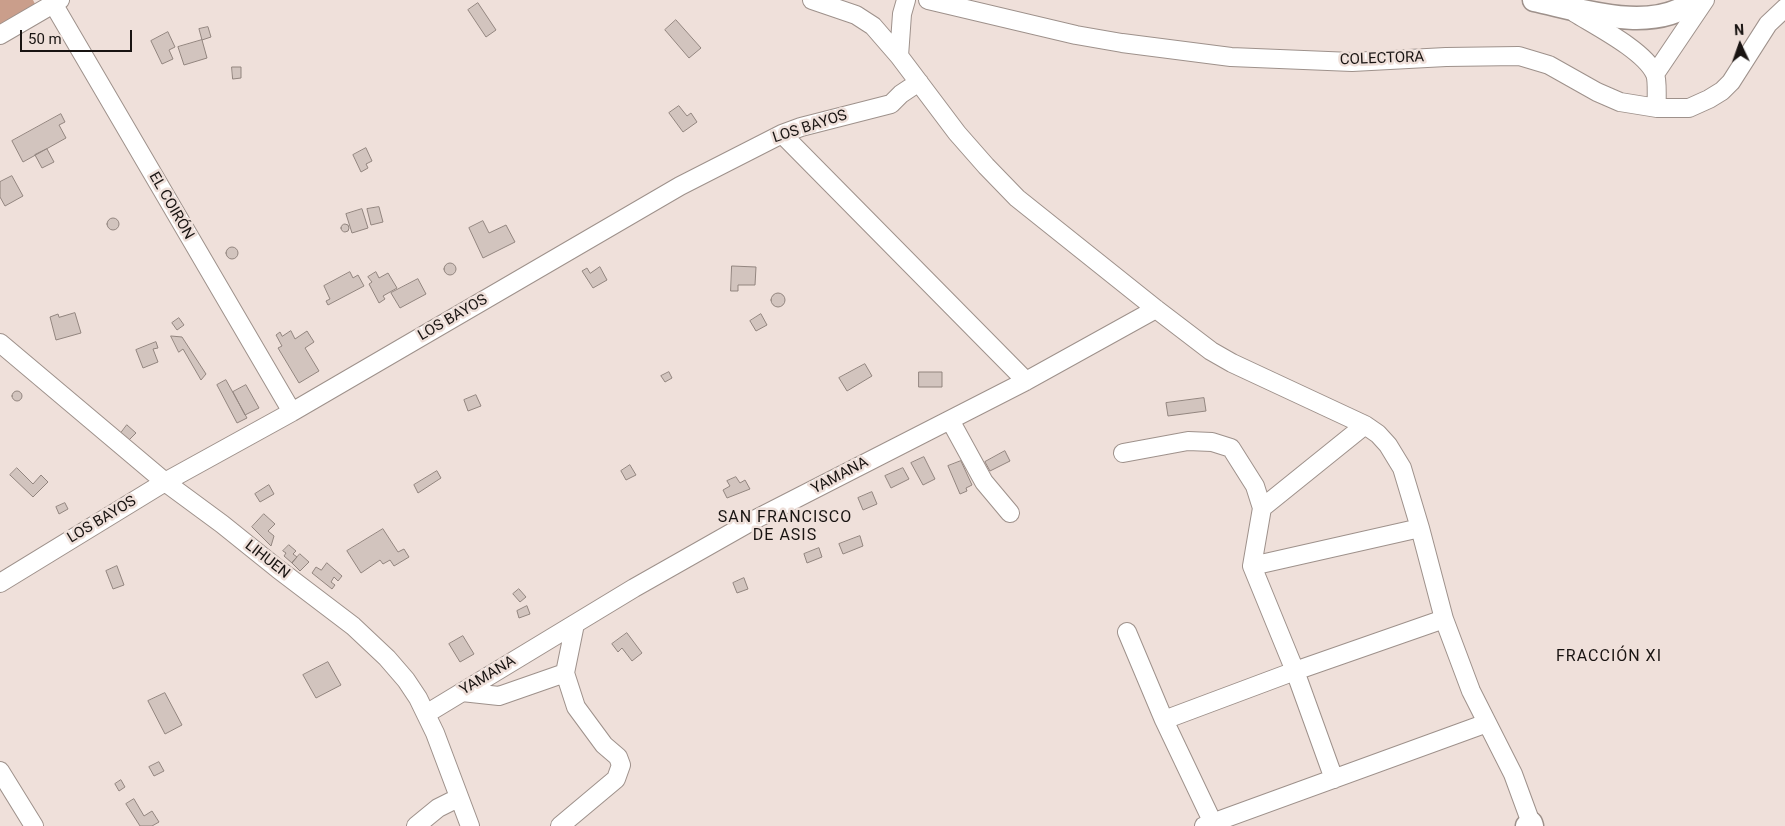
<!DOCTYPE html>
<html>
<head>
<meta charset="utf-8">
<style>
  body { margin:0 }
  #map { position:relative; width:1785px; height:826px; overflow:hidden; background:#efe0da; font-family:Roboto,sans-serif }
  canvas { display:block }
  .north { position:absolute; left:1715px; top:20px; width:50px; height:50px; -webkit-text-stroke:4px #efe0da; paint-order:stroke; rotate:357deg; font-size:14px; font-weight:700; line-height:20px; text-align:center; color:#191412 }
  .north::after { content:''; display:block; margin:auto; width:18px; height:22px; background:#191412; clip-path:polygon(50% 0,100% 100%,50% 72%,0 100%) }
  .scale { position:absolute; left:20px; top:30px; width:112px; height:22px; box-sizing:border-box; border:2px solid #191412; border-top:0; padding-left:6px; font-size:15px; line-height:18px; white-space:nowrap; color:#191412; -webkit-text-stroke:4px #efe0da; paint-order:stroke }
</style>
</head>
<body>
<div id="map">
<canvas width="1785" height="826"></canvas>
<div class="north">N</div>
<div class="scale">50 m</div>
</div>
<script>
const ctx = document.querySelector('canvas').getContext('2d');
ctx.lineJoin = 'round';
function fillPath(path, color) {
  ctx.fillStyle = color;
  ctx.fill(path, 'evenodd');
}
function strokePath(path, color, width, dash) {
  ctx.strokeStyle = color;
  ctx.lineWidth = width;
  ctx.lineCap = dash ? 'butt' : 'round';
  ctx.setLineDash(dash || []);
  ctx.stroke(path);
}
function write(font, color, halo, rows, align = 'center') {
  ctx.font = font + ' Roboto,sans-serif';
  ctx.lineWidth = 5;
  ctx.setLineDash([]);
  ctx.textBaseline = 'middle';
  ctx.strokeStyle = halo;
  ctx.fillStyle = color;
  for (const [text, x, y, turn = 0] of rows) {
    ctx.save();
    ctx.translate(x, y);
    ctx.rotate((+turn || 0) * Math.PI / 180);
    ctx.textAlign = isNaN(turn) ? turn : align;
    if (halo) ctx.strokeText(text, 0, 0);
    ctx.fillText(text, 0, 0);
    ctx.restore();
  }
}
fillPath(new Path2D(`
  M0,0H33L36,6L0,26Z`), '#ca9e8b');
const building = new Path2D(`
  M478,3L496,30L486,37L468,10Z
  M676,20L701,48L689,58L665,30Z
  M208,27L211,37L202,40L199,29Z
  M168,32L175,47L169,50L173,59L162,64L151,41Z
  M202,40L207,58L184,65L178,47Z
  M232,67H241V78L233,79Z
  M679,106L687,116L691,113L697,122L683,132L669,113Z
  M61,114L65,122L59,125L66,138L23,162L12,141Z
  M366,148L372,161L366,164L368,168L361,172L353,155Z
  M47,149L54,162L42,168L35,155Z
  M12,176L23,196L5,206L0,197V182Z
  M379,207L383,222L371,225L367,209Z
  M362,209L368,228L352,233L346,214Z
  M107 224a6 6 0 1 1 12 0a6 6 0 1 1-12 0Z
  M483,221L489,233L506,225L515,242L483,258L469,228Z
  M341 228a4 4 0 1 1 8 0a4 4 0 1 1-8 0Z
  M226 253a6 6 0 1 1 12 0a6 6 0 1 1-12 0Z
  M444 269a6 6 0 1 1 12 0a6 6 0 1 1-12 0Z
  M732,266L756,267L755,285H738V291H731Z
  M600,267L607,280L593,288L582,271L587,268L590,273Z
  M350,272L353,278L358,275L364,286L328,305L326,301L330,299L324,286Z
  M376,272L379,278L388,273L397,288L383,296L385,299L379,303L369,284L372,282L368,277Z
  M418,279L426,294L400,308L391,293Z
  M771 300a7 7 0 1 1 14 0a7 7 0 1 1-14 0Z
  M75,313L81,333L56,340L50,317L58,314L59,317Z
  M761,314L767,325L756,331L750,321Z
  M179,318L184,325L177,330L172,323Z
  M291,331L295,339L307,331L314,342L305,348L319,371L299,383L278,348L282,346L276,335L280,332L282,336Z
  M171,336L182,337L206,374L201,380L183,349L179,352Z
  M156,342L158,348L153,349L158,362L143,368L136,350Z
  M865,364L872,376L847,391L839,378Z
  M669,372L672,378L665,382L661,376Z
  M919,372H942V387H919Z
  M226,380L247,418L237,423L217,385Z
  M246,385L259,408L245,415L233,392Z
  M12 396a5 5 0 1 1 10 0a5 5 0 1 1-10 0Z
  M476,395L481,406L468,411L464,400Z
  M1204,398L1206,411L1168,416L1166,403Z
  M127,425L136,433L129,440L121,433Z
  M1005,451L1010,461L990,471L985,462Z
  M924,457L935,479L923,485L911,463Z
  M961,461L972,485L966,488L967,491L960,494L948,466Z
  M630,465L636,475L626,480L621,471Z
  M17,468L33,484L41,475L48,482L33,497L10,475Z
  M903,468L909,479L891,488L885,476Z
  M437,471L441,478L418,493L414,485Z
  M736,477L740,483L745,480L750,489L727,498L723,490L730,486L727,481Z
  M269,485L274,494L260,502L255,494Z
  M872,492L877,504L863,510L858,498Z
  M65,503L68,509L59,514L56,507Z
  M264,514L275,524L268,531L274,536L271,546L252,527Z
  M383,529L398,552L404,549L409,557L394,566L390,560L383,564L380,560L361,573L347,551Z
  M860,536L863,546L843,554L839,544Z
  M289,545L296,551L293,554L297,557L292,563L284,556L286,553L283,551Z
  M819,548L822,557L807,563L804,554Z
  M300,554L309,562L300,571L292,563Z
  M327,563L342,576L338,581L334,577L331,582L335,585L332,589L312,573L316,567L321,570Z
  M117,566L124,585L113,589L106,571Z
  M744,578L748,589L737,593L733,583Z
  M519,589L526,597L520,602L513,594Z
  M527,606L530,614L519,618L517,611Z
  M627,633L642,653L632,661L622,648L618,652L612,644Z
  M463,636L474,654L460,662L449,644Z
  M328,662L341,685L316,698L303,675Z
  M165,693L182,725L165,734L148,701Z
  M159,762L164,771L154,776L149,767Z
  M121,780L125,787L119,791L115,784Z
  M134,799L144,816L152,811L159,822L152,826H140L126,804Z`);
fillPath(building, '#d2c4be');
strokePath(building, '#92857f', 1);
const minor = new Path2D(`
  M51,0L292,412
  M812,0L856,15L873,26L899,56L957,133L986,166L1017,198L1156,309L1211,351L1232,363L1365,425L1378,434L1388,445L1402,468L1420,528L1444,619L1471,691L1513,774L1531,823
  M928,0L1076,35L1122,43L1231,57L1352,62L1446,57L1519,56L1549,65L1597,92L1620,102L1657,108H1689L1709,99L1722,91L1731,82L1768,24L1785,8
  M1575,13C1596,26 1645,51 1655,74C1658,81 1656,100 1657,108
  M0,35L60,0
  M899,56L902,14L906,0
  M1655,74L1705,0
  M782,134L1026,381
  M0,343L165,482L222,524L278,569L353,626L387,658L406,680L418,698L435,733L470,826
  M950,420L984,482L1010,513
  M1123,453L1188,441L1212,442L1231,448L1255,486L1262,508L1252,566L1295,671L1334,779
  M1262,508L1365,425
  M1252,566L1420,528
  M0,583L165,482L292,412L680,186L782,134L801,127L891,104L901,94L919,82
  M1127,632L1164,720L1213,823
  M462,692L499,696L565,673
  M426,714L634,588L754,520L1026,381L1156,309
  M1164,720L1295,671L1444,619
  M0,771L34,826
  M416,826L438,808L458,798
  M560,826L616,779L621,765L618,757L604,745L576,707L565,673L575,624
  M1204,826L1487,723`);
const tertiary = new Path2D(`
  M1534,0C1581,10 1654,35 1695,0
  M1527,826L1531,823L1532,826`);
strokePath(minor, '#9e918b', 20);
strokePath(tertiary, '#9e918b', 25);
strokePath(minor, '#fff', 18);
strokePath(tertiary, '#fff', 22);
write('15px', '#191412', '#efe0da', [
  ["COLECTORA",1382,59,-2],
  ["LOS BAYOS",810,127,-18],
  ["EL COIRÓN",171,206,60],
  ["LOS BAYOS",453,318,-30],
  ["YAMANA",840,476,-28],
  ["LOS BAYOS",102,520,-31],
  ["LIHUEN",267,560,38],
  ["YAMANA",488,676,-31]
]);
ctx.letterSpacing = '1px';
write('16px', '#191412', '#efe0da', [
  ["SAN FRANCISCO",785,518],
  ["DE ASIS",785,536],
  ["FRACCIÓN XI",1609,657]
]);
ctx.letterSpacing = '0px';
</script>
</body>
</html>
